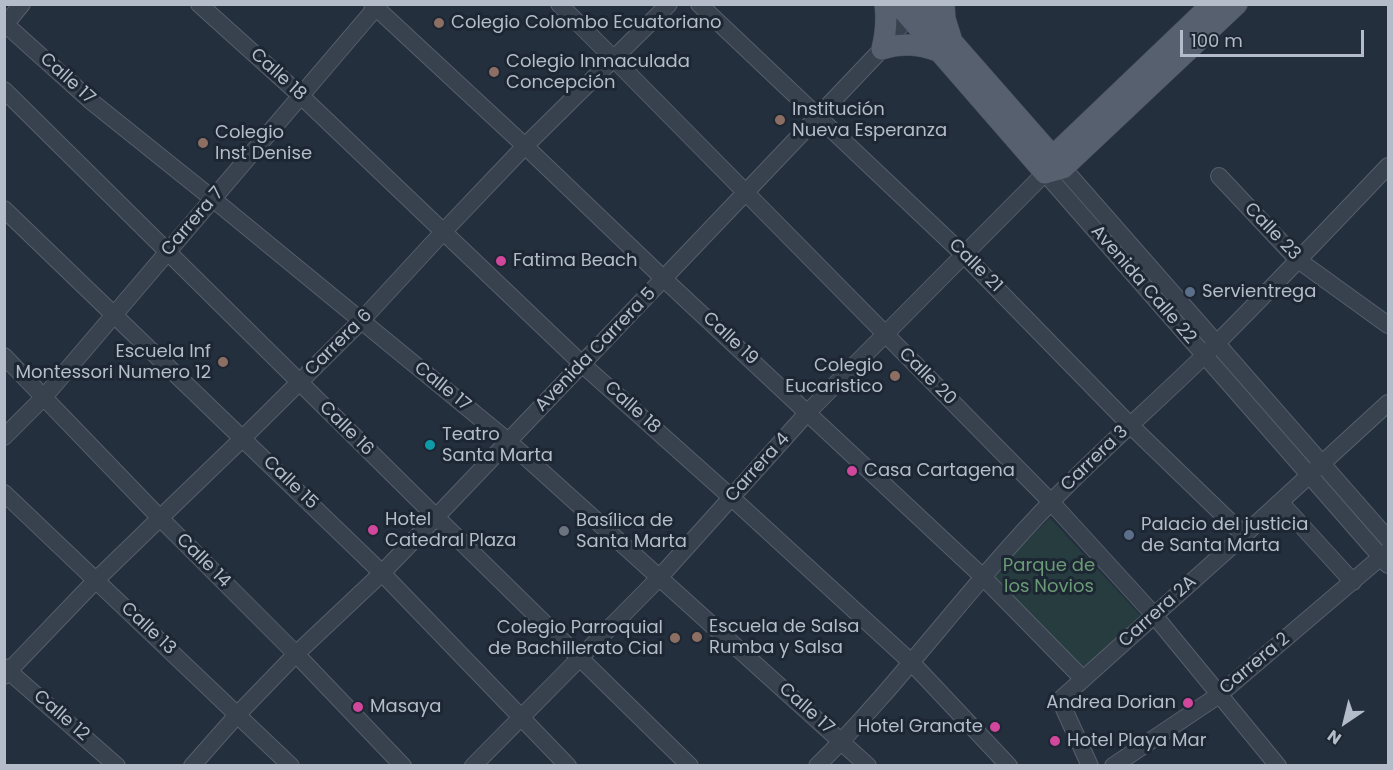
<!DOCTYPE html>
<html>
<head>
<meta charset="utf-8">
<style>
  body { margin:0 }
  #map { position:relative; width:1393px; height:770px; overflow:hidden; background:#242f3e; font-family:Poppins,sans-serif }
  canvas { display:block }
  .frame { position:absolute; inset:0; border:6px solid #b4bcc9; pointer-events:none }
  .north { position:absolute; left:1315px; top:692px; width:60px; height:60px; -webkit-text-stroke:4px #1d2633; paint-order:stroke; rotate:215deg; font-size:16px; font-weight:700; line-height:24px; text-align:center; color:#b4bcc9 }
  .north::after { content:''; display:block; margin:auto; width:21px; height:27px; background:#b4bcc9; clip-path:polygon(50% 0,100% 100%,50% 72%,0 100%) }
  .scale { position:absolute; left:1180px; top:30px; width:184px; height:27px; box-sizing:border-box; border:3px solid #b4bcc9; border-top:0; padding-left:8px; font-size:18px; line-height:21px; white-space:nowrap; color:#b4bcc9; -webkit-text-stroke:4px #1d2633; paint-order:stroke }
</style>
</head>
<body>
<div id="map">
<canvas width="1393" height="770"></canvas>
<div class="frame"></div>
<div class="north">N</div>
<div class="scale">100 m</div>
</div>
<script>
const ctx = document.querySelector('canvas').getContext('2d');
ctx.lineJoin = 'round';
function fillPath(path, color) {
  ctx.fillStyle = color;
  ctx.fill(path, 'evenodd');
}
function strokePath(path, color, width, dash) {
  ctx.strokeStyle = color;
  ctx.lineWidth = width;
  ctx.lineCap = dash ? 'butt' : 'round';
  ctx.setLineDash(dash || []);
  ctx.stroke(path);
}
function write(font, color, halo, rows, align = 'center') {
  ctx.font = font + ' Poppins,sans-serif';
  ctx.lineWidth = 6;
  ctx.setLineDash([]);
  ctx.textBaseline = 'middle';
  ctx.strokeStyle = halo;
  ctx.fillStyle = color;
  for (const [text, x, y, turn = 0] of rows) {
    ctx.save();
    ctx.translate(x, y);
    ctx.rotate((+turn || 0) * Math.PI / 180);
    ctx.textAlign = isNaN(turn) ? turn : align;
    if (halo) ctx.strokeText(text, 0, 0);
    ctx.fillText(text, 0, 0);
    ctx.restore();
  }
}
fillPath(new Path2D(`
  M1050,518L1141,616L1085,669L990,576Z`), '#263c3f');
const minor = new Path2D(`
  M199,4L300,95L582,364L732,498L912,663L1009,766
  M372,4L525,146L664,279L983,577L1083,679
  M559,4L614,59L1051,502L1154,615L1278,766
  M699,4L964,255L1130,425L1244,535
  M4,23L92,102L213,199L508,441L868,766
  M4,26L22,4
  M4,90L436,517L690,766
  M1063,168L1388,539
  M1219,176L1298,260L1388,325
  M4,209L382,573L568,766
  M4,356L160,518L296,654L403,766
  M4,437L44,397L379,4
  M4,493L291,766
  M1280,502L1353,582
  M4,667L117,766
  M4,676L96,580L160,518L243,438L361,321L444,231L525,146L669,4
  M1061,699L1244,535L1388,403
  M1064,709L1090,766
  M192,766L238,714L296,654L382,573L436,517L746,192L882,49L915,8
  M473,766L659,578L808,412L1045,173L1388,565
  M817,766C901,683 969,586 1052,501C1105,446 1164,396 1218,342C1276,284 1332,225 1388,166
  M1113,766L1219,695L1388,551`);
const major = new Path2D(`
  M885,4C887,20 886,33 882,49C902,43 918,44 938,51
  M898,4L1045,173
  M919,4L1062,167
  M944,4L945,19L951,38
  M1045,173L1063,168L1237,4
  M1045,173L1053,156L1212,4`);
strokePath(minor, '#565f6c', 18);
strokePath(major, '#414a57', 22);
strokePath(minor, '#38414e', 16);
strokePath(major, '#56606e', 21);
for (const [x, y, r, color] of [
  [439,23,6,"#8d6e63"],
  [494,72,6,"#8d6e63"],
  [780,120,6,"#8d6e63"],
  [203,143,6,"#8d6e63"],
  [501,261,6,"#d1479c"],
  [1190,292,6,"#5c6f8a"],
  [223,362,6,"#8d6e63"],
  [895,376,6,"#8d6e63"],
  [430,445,6,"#0f9aa8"],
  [852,471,6,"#d1479c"],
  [373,530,6,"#d1479c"],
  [564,531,6,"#6b7280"],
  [1129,535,6,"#5c6f8a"],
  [697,637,6,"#8d6e63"],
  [675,638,6,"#8d6e63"],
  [1188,703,6,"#d1479c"],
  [358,707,6,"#d1479c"],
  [995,727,6,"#d1479c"],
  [1055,741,6,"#d1479c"]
]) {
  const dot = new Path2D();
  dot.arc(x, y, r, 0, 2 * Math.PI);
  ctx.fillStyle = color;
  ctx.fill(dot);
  strokePath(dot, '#1d2633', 2);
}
write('18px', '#b4bcc9', '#1d2633', [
  ["Colegio Colombo Ecuatoriano",451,23],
  ["Colegio Inmaculada",506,62],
  ["Concepción",506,83],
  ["Institución",792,110],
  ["Nueva Esperanza",792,131],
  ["Colegio",215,133],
  ["Inst Denise",215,154],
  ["Fatima Beach",513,261],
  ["Servientrega",1202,292],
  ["Escuela Inf",211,352,"right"],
  ["Montessori Numero 12",211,373,"right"],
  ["Colegio",883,366,"right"],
  ["Eucaristico",883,387,"right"],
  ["Teatro",442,435],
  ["Santa Marta",442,456],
  ["Casa Cartagena",864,471],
  ["Hotel",385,520],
  ["Catedral Plaza",385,541],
  ["Basílica de",576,521],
  ["Santa Marta",576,542],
  ["Palacio del justicia",1141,525],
  ["de Santa Marta",1141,546],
  ["Escuela de Salsa",709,627],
  ["Rumba y Salsa",709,648],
  ["Colegio Parroquial",663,628,"right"],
  ["de Bachillerato Cial",663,649,"right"],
  ["Andrea Dorian",1176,703,"right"],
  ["Masaya",370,707],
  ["Hotel Granate",983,727,"right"],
  ["Hotel Playa Mar",1067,741]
], 'left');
write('18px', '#b4bcc9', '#1d2633', [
  ["Calle 18",278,75,42],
  ["Calle 17",67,79,42],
  ["Carrera 7",193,222,-49],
  ["Calle 23",1272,232,46],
  ["Calle 21",975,266,45],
  ["Avenida Calle 22",1143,285,49],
  ["Calle 19",730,339,43],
  ["Carrera 6",339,343,-45],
  ["Avenida Carrera 5",596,350,-46],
  ["Calle 20",927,377,45],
  ["Calle 17",442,387,39],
  ["Calle 18",632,408,42],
  ["Calle 16",346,429,45],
  ["Carrera 3",1095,459,-44],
  ["Carrera 4",758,468,-48],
  ["Calle 15",290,483,44],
  ["Calle 14",203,561,45],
  ["Carrera 2A",1158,612,-42],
  ["Calle 13",148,629,43],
  ["Carrera 2",1255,664,-40],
  ["Calle 17",806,709,42],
  ["Calle 12",61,716,41]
]);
write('18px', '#6b9a76', '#1d2633', [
  ["Parque de",1049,566],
  ["los Novios",1049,587]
]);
</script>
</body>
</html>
